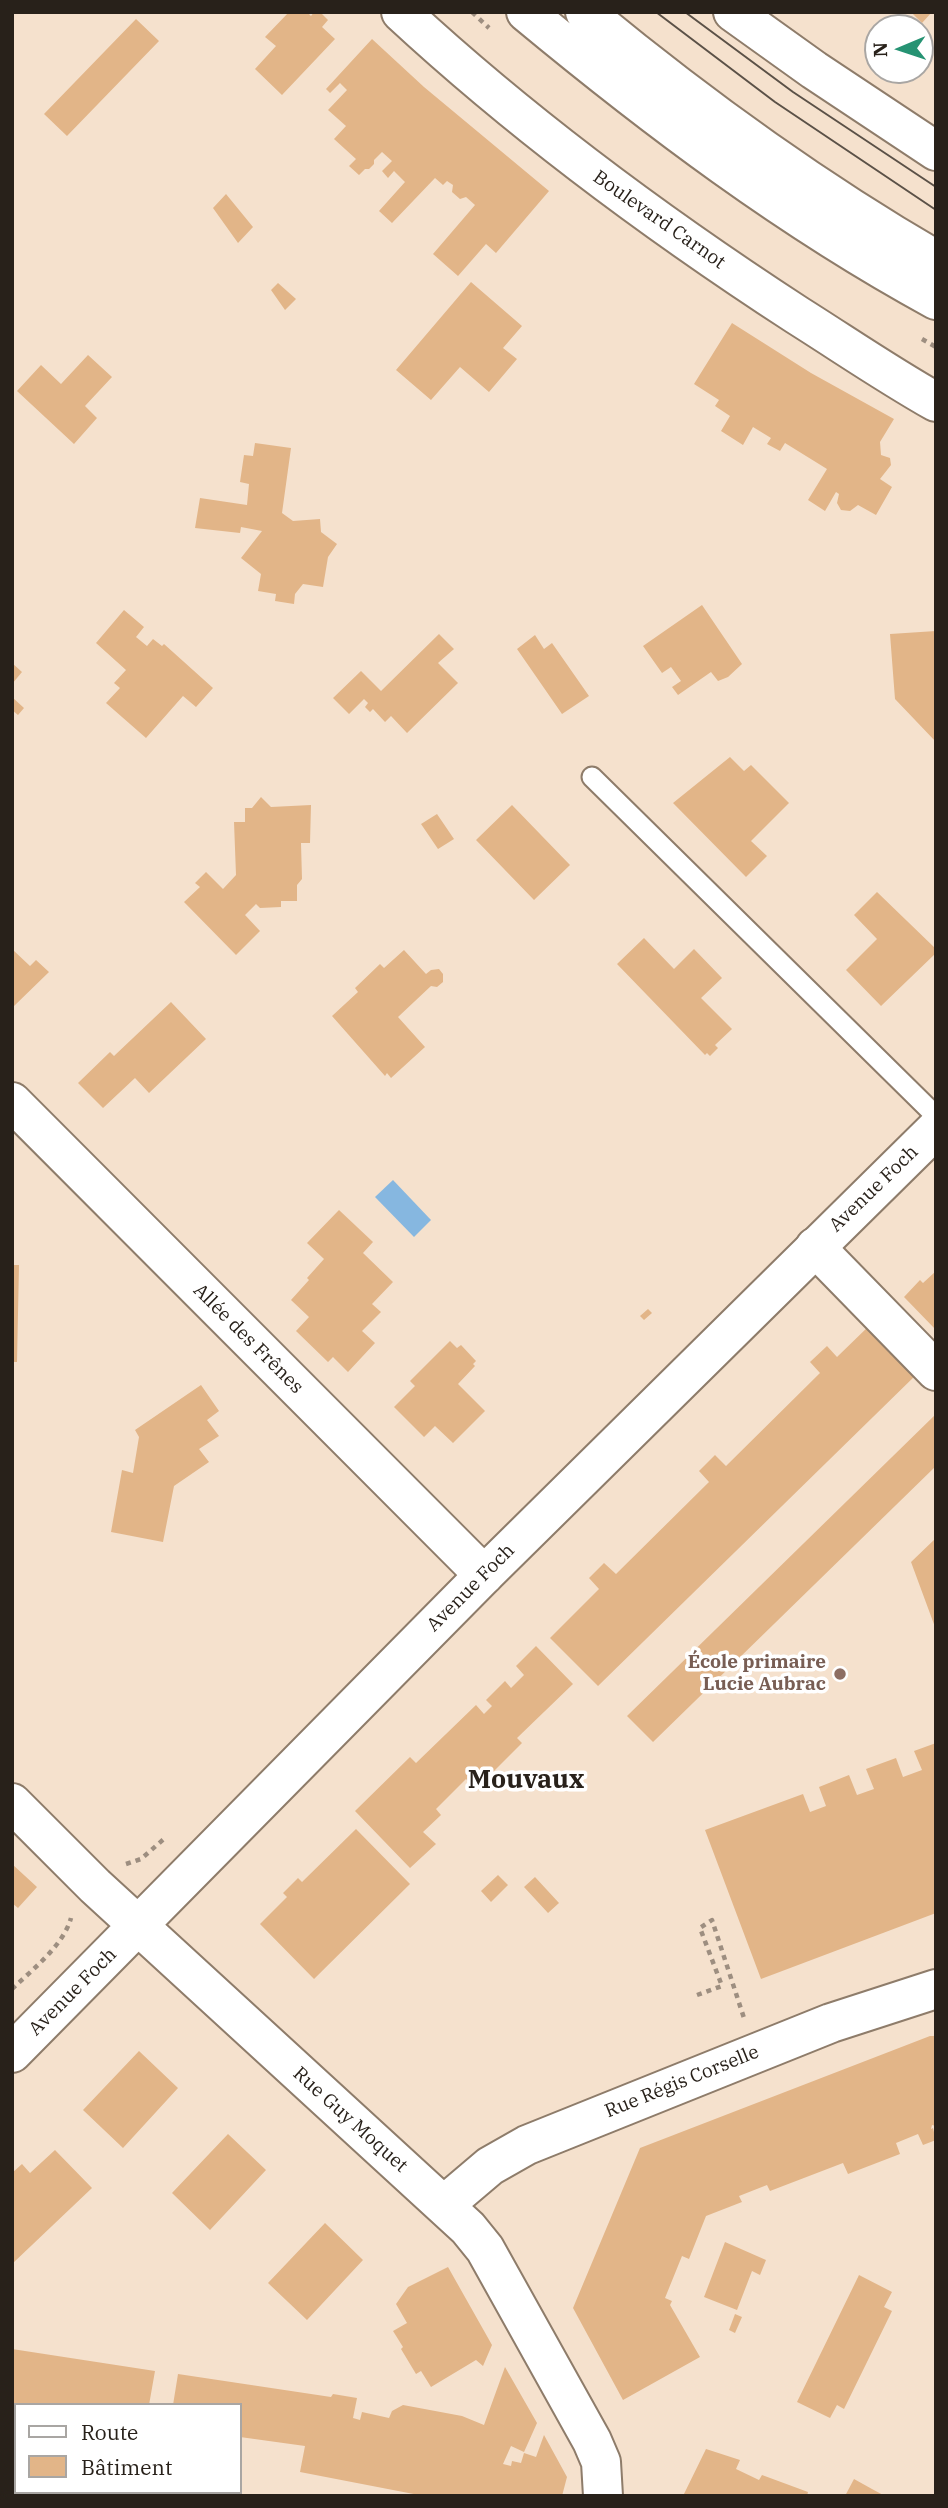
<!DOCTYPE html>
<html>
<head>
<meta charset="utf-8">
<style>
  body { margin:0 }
  #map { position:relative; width:948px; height:2508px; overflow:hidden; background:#f5e1cd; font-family:"IBM Plex Serif",serif }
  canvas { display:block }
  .frame { position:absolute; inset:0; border:14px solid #28211a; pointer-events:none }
  .legend { position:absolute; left:14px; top:2403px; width:228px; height:91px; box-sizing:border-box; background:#fff; border:2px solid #a9a6a3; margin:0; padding:9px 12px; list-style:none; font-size:21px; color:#28211a }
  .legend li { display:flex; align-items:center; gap:14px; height:35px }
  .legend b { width:35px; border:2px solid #a9a6a3 }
  .north { position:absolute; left:864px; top:14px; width:70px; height:70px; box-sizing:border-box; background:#fff; border:2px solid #a9a6a3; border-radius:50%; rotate:268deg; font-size:19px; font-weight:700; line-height:28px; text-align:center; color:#28211a }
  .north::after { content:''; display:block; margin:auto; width:24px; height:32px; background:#269373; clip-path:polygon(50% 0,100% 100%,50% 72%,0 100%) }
</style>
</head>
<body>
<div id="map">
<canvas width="948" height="2508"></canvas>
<div class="frame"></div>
<ul class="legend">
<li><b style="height:9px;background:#fff"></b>Route</li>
<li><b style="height:19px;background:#e2b588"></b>Bâtiment</li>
</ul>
<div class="north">N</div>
</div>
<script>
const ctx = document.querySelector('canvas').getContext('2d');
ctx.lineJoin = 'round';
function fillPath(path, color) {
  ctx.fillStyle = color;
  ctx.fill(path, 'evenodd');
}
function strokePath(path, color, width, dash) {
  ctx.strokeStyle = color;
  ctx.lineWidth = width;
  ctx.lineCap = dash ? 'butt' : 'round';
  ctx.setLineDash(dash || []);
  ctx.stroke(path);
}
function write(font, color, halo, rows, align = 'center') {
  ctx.font = font + ' "IBM Plex Serif",serif';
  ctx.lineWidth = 7;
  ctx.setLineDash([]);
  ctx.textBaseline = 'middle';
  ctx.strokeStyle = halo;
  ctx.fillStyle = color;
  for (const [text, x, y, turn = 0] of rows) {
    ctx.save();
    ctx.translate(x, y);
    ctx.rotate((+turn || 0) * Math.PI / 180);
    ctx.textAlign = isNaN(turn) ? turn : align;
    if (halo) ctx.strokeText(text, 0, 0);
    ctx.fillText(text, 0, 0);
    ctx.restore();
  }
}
fillPath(new Path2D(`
  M393,1180L431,1220L414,1237L375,1197Z`), '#86b7e0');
fillPath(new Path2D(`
  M289,12H307L311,16L314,12H320L328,20L322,27L335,39L282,95L255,69L276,46L265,37Z
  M911,12H932L922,23Z
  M136,19L159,41L67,136L44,114Z
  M372,39L424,87L549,191L496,253L486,244L458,276L433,254L475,205L466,197L460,199L452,192L453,185L447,181L443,185L435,178L392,223L379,211L405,182L394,171L388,178L382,171L392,161L382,152L374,160V164L369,169H365L359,175L349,166L356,159L334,139L346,126L328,110L347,90L340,83L330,93L326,89Z
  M226,194L253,227L238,243L213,208Z
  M471,282L522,326L503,348L517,359L489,392L460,367L431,400L396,370Z
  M278,283L296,299L285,310L271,290Z
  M732,323L811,373L894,419L880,442L881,455L890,458L891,465L880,479L892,487L876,515L858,505L850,511L841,510L837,503L839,494L836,492L825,511L808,500L827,469L785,443L780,451L767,444L771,438L753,427L743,445L721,431L730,416L715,406L719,400L694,384Z
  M88,355L112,377L85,406L97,418L74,444L17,391L41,365L61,384Z
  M255,443L291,448L282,513L293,521L320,519L321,532L337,544L328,557L323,587L303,584L295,594L294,604L275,601L276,594L258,591L261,574L241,558L262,531L241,527L240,533L195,528L200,498L247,505L249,484L240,482L244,455L253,456Z
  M702,605L742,664L728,677L718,681L711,672L678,695L672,687L681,681L671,667L662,673L643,646Z
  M124,610L144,627L136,637L147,646L153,639L162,646L164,644L213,688L196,707L183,696L146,738L106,703L120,688L114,683L126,670L96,643Z
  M936,631V742L895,699L890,634Z
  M439,634L454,649L438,663L458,683L407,733L391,716L385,722L373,709L370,712L365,707L368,703L364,699L349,714L333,698L361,671L381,691Z
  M535,635L544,649L552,643L589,696L562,714L517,649Z
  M12,663L22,672L12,684Z
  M12,697L24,708L18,715L12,710Z
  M730,757L744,771L751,765L789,803L751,841L767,856L746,877L673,803Z
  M261,797L271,807L311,805L310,843H301L302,879L297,885V901H281V907L260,908L256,904L245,915L260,931L236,955L184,902L200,887L195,883L206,872L223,889L236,875L234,822H245V808H252Z
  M512,805L570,865L534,900L476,840Z
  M437,814L454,839L438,849L421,824Z
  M877,892L936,949V953L881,1006L846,970L877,939L854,915Z
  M644,938L674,969L694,949L722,978L701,998L732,1029L715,1045L718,1048L710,1056L707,1053L705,1055L617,964Z
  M12,949L30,966L36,960L49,972L12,1008Z
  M404,950L426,974L431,970L439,969L443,974V982L437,987L431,986L398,1017L425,1047L391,1078L387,1073L385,1076L332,1016L358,992L355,988L380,964L384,968Z
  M171,1002L206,1039L149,1093L135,1078L103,1108L78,1083L110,1052L114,1056Z
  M339,1210L373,1242L363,1253L393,1282L372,1304L381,1312L362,1331L375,1343L348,1372L333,1357L328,1362L296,1331L309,1317L291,1300L309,1280L307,1278L324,1259L307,1243Z
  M12,1265H19L17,1362H12Z
  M936,1271V1330L904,1297L920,1280L923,1283Z
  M648,1309L652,1313L644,1320L640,1316Z
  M872,1323L919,1372L598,1686L550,1638L599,1589L589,1578L604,1563L616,1574L709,1482L699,1471L715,1455L726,1466L820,1373L810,1362L827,1346L837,1357Z
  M450,1341L457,1348L461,1345L476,1361L473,1364L475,1366L458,1384L485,1411L453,1443L435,1426L424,1437L394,1407L415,1386L410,1381Z
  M201,1385L219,1411L207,1420L219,1436L199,1449L209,1462L174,1486L163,1542L111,1532L122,1470L133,1473L139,1437L135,1430Z
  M936,1414V1466L653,1742L627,1716Z
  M936,1538V1627H935L911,1562Z
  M536,1646L573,1684L517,1738L522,1743L493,1772L489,1769L472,1785L466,1779L436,1809L441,1815L423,1832L436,1844L410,1868L355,1811L410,1757L416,1763L476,1705L484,1714L492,1706L486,1700L505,1681L511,1688L524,1675L516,1666Z
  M936,1743V1913L761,1979L705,1830L803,1794L810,1812L826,1806L819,1787L849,1775L857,1795L874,1789L866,1769L896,1758L903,1777L922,1770L914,1751Z
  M356,1829L410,1884L314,1979L260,1924L287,1897L283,1893L298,1878L302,1882Z
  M12,1864L37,1887L18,1908L12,1903Z
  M498,1875L508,1885L491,1902L481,1891Z
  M535,1877L559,1903L548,1913L524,1887Z
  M930,2036H936V2126L932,2125L931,2129L933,2128L936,2140L923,2145L918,2134L896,2143L900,2154L848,2174L843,2163L770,2191L767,2185L739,2196L742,2202L706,2216L689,2259L682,2256L665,2298L672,2301L670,2305L700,2357L623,2400L573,2308L640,2148Z
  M139,2051L178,2088L123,2148L83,2110Z
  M228,2134L266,2170L210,2230L172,2193Z
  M55,2150L92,2188L12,2264V2173L22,2164L30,2173Z
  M325,2223L363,2260L307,2320L268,2283Z
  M725,2242L766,2260L760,2275L752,2271L737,2310L704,2297Z
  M448,2267L492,2345L483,2366L476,2360L431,2387L421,2371L416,2374L401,2349L403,2347L393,2331L407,2323L396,2304L408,2287Z
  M859,2275L892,2292L884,2307L892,2311L844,2409L837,2405L830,2418L797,2402Z
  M735,2314L742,2317L735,2333L729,2330Z
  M12,2349L155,2371L149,2405L14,2403Z
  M505,2367L537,2423L524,2452L511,2446L503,2464L511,2466L512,2461L521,2463L524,2453L536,2457L544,2435L567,2477L562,2496H424L300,2472L305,2446L240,2437V2405H173L178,2374L331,2397L333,2394L357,2398L353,2418L360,2420L362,2412L389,2418L392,2411L403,2405L462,2416L484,2425Z
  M706,2449L740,2460L736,2469L759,2480L762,2475L808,2492L807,2496H683Z
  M854,2479L872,2489L885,2496H845Z`), '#e2b588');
const lane = new Path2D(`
  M592,777L936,1116`);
const street = new Path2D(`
  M12,1102L484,1575
  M815,1247L936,1371
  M444,2205L490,2166L527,2145L831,2023L936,1989`);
const secondary = new Path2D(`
  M401,12C523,125 657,224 797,315C843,344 888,375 936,402
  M733,12L814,70L936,151
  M12,1803L95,1886L468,2228L485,2249L592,2441L601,2462L603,2496
  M12,2053L484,1575L936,1129
  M12,2474H16
  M146,2492L171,2496`);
const primary = new Path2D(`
  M526,12C655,119 789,220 936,300
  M585,12C695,103 812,188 936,260`);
strokePath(lane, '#8e7c6a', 23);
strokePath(street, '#8e7c6a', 42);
strokePath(secondary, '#8e7c6a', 42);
strokePath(primary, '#8e7c6a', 42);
strokePath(new Path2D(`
  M472,12L489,28
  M922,339L936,347
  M126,1864L141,1859L165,1838
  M12,1989C33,1969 63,1946 71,1918
  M697,1995L722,1986L700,1928L712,1920L744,2018`), '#9d8e80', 4.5, [5, 5]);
strokePath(lane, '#fff', 19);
strokePath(street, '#fff', 38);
strokePath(secondary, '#fff', 38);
strokePath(primary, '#fff', 38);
strokePath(new Path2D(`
  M656,12L775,102L936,210
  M685,12L793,92L936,187`), '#5b5147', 2);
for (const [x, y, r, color] of [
  [840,1674,7,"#8d6e63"]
]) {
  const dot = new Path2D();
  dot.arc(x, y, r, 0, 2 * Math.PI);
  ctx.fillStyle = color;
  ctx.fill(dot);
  strokePath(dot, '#fff', 2.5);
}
write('19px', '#28211a', '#fff', [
  ["Boulevard Carnot",659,220,35],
  ["Avenue Foch",874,1189,-44],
  ["Allée des Frênes",248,1339,45],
  ["Avenue Foch",471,1588,-45],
  ["Avenue Foch",73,1992,-45],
  ["Rue Régis Corselle",682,2082,-22],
  ["Rue Guy Moquet",350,2120,42]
]);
write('bold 19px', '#785e54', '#fff', [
  ["École primaire",826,1663],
  ["Lucie Aubrac",826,1685]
], 'right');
write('bold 26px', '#28211a', '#fff', [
  ["Mouvaux",526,1780]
]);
</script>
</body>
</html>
